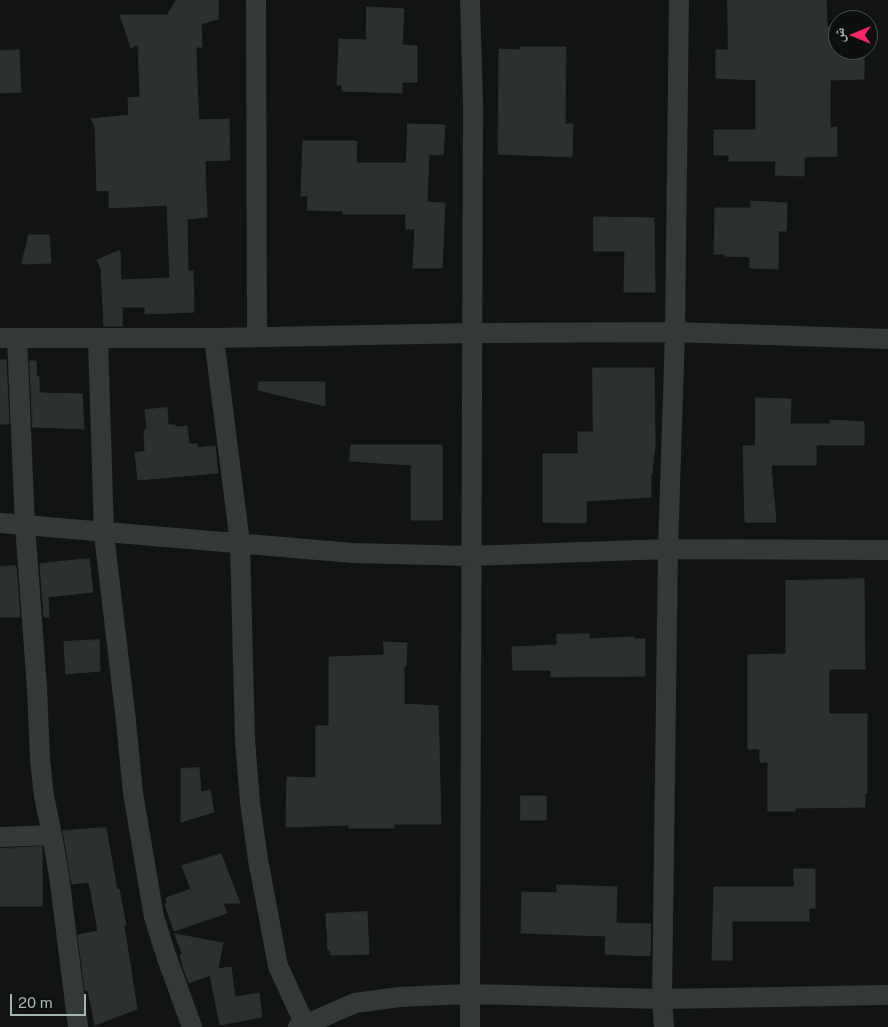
<!DOCTYPE html>
<html>
<head>
<meta charset="utf-8">
<style>
  body { margin:0 }
  #map { position:relative; width:888px; height:1027px; overflow:hidden; background:#121414; font-family:"Public Sans","Noto Naskh Arabic",sans-serif }
  canvas { display:block }
  .north { position:absolute; left:828px; top:10px; width:50px; height:50px; box-sizing:border-box; background:#0d0f0f; border:1px solid #49514f; border-radius:50%; rotate:270deg; font-size:14px; font-weight:700; line-height:20px; text-align:center; color:#a3b5b0 }
  .north::after { content:''; display:block; margin:auto; width:18px; height:22px; background:#fa2569; clip-path:polygon(50% 0,100% 100%,50% 72%,0 100%) }
  .scale { position:absolute; left:10px; top:994px; width:76px; height:22px; box-sizing:border-box; border:2px solid #a3b5b0; border-top:0; padding-left:6px; font-size:15px; line-height:18px; white-space:nowrap; color:#a3b5b0; -webkit-text-stroke:4px #0d0f0f; paint-order:stroke }
</style>
</head>
<body>
<div id="map">
<canvas width="888" height="1027"></canvas>
<div class="north">ش</div>
<div class="scale">20 m</div>
</div>
<script>
const ctx = document.querySelector('canvas').getContext('2d');
ctx.lineJoin = 'round';
function fillPath(path, color) {
  ctx.fillStyle = color;
  ctx.fill(path, 'evenodd');
}
function strokePath(path, color, width, dash) {
  ctx.strokeStyle = color;
  ctx.lineWidth = width;
  ctx.lineCap = dash ? 'butt' : 'round';
  ctx.setLineDash(dash || []);
  ctx.stroke(path);
}
const building = new Path2D(`
  M177,0H218V19L201,24L202,47H196L198,106L199,120L229,119L230,160L205,161L207,217L187,219L188,271H193L194,312L145,314V307H122V326H104L101,269L97,260L120,250L121,280L170,278L167,205L109,208V190L97,191L95,126L91,119L129,115L128,98L140,97L138,44L131,48L120,15H167Z
  M728,0H826L827,27L838,26V50H854V52H864V79L830,80V128L837,127V156L804,157V176L775,175L776,161H729V155H714V130H756V80L716,78V50H728Z
  M367,7L404,9L402,45L417,46V82H402V93L342,91V85H337L339,39L366,40Z
  M520,47H566L565,124H573L572,157L498,154L499,49L520,50Z
  M19,50L21,92L0,93V51Z
  M408,124L445,125L443,155L429,154L427,202L445,203L442,268H413L415,229H406V214H343V211L307,210L308,196H301L303,141H355L357,142L356,163H406Z
  M751,201L787,203L786,231H778V269L750,268V257L725,256V254H714L715,208H751Z
  M594,217L654,218L655,292H624L625,251H594Z
  M29,235H49L51,263L22,264Z
  M0,360H6L9,424H0Z
  M30,361H36L37,377H39V391L41,393L82,394L84,429L33,427Z
  M593,368H654L655,443L652,474H651V497L586,501V523L543,522V454H578V432H593Z
  M259,382H325V406L258,390Z
  M756,398L791,399L790,424H830V420L864,422V445H816V465H771L776,522H745L743,446H755Z
  M167,408L168,425H175V427L187,426L189,444H197V448L215,446L218,473L138,480L135,453L145,451L144,430H147L145,410Z
  M351,445H442V520H411V465L350,461Z
  M89,559L93,592L48,597L49,617H44L40,564Z
  M16,566L20,617H0V567Z
  M864,579L865,669H829V714H867V793H865V807L795,808V811H768V762H760V749H748V655L786,654V581Z
  M589,634V639L634,637V639H645V676L551,677V670H513L512,647L557,645V635Z
  M99,640L100,671L66,674L64,642Z
  M384,642L407,643L406,666H404V704L438,706L441,824H394V828H349V825L286,827L287,777L316,778V726H329V657L384,655Z
  M199,768L201,792L210,790L214,812L181,822V769Z
  M521,796H546V820H521Z
  M106,828L117,890L119,889L126,925L124,926L137,1009L95,1025L88,990H85L78,935L98,931L89,882L72,884L63,831Z
  M42,847V906H0V849Z
  M221,854L240,903H223L227,913L174,931L165,904L167,903L166,898L191,889L182,866Z
  M794,869H815V908H809V921H732V960H712L714,887H794Z
  M557,885L617,887L616,923L651,924L650,956L605,954L606,936L521,933L522,892L557,893Z
  M367,912L369,954L331,955L330,950H328L326,914Z
  M175,934L223,943L218,969L231,967L235,997L259,993L262,1017L220,1025L210,975L189,983L183,967L180,955L182,954Z`);
fillPath(building, '#2d3030');
strokePath(building, '#2c3030', 1);
strokePath(new Path2D(`
  M256,0L257,337
  M0,338H214L473,333L675,332L888,339
  M17,338L25,525L37,688L40,759L44,796L52,835
  M98,338L104,534L126,721L133,793L154,917L167,958L192,1027
  M214,338L240,543L245,740L250,802L258,860L278,966L305,1025
  M0,523L353,553L471,556L668,549L888,550
  M0,837L52,835L59,875L78,1027
  M298,1027L305,1025L355,1003L399,997L470,994L473,104L470,0
  M470,1027V994L662,999L888,995
  M664,1027L662,999L668,549L675,332L679,0`), '#333938', 20);
</script>
</body>
</html>
